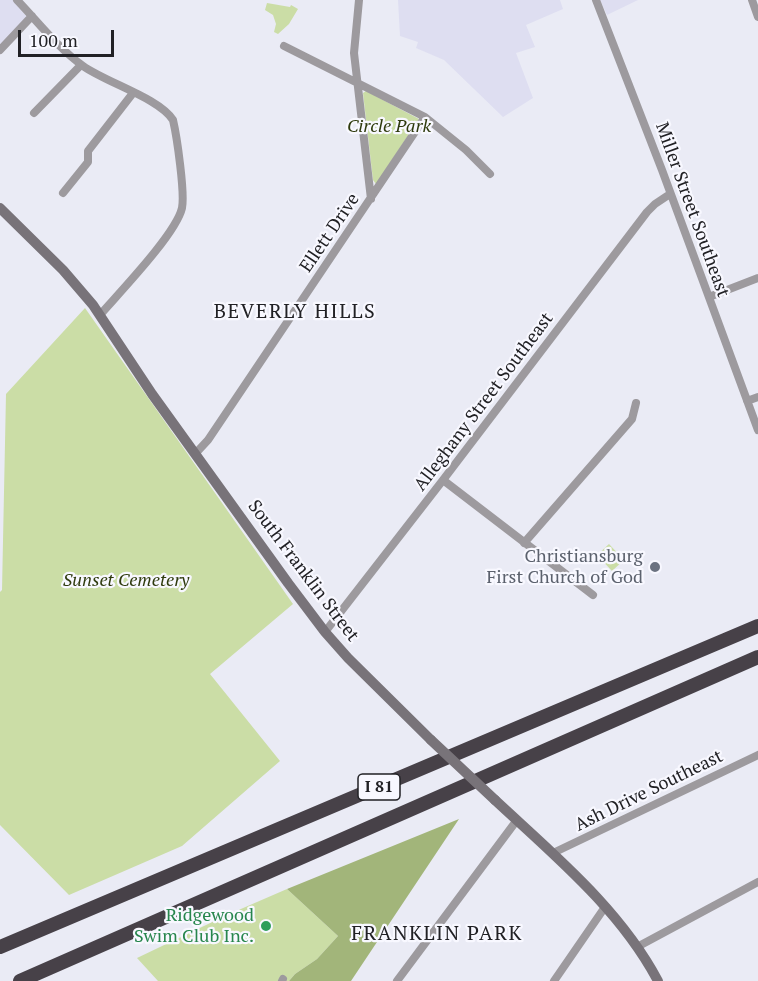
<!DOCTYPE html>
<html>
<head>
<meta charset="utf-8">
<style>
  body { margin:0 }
  #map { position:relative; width:758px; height:981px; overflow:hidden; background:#eaebf5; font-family:"PT Serif",serif }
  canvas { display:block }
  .scale { position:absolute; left:18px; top:30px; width:96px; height:27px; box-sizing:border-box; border:3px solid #212125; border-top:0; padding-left:8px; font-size:18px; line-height:21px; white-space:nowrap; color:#212125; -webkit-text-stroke:4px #f8f8ff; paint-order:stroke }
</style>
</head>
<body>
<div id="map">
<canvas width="758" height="981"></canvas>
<div class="scale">100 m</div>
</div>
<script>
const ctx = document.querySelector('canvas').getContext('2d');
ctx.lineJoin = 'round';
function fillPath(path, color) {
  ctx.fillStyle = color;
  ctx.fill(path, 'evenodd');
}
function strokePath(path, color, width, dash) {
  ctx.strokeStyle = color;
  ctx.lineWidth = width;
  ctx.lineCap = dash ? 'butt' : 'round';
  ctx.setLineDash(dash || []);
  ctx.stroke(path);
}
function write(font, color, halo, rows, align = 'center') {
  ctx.font = font + ' "PT Serif",serif';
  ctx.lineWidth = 4.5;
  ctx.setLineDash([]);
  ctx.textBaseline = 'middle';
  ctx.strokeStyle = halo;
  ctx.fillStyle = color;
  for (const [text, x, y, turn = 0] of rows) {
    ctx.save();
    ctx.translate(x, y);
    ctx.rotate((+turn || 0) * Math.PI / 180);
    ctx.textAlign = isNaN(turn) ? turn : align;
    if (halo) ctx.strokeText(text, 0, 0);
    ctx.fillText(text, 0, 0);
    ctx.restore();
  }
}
fillPath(new Path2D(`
  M0,0H13L26,16L25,20L0,46Z
  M398,0H560L563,9L526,25L535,47L516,53L533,98L503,117L444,60L416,48L418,42L400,36Z
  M600,0H638L607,15Z`), '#dedef1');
fillPath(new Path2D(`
  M267,3L290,7L291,5L298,9L289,24L278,34L274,32L276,24L273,15L265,10Z
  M366,91L419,119L376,184L373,180L363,93Z
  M85,308L293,604L210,674L280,761L182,846L69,895L0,825V592L2,590L6,394Z
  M609,544L624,560L612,571L597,555Z
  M287,889L338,936L317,959L295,974L289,981H158L137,958L227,915Z`), '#cbdda6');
fillPath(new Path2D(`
  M459,819L351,981H289L295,974L317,959L338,936L287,889Z`), '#a2b57a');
strokePath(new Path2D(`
  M17,0C38,22 58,48 83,66C107,83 159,98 173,120C177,137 185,193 182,208C176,234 119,293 100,315
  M359,0L354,53L371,199
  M596,0L662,170L758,430
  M752,0L758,17
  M284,46L425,117L466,150L490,174
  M0,50L32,16
  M34,113L81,65
  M63,193L88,162V151L133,93
  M709,297L758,278
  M747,401L758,397
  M195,454L208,440L425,117
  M443,480L593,595
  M524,543L632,419L636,403
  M325,632L443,480L647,212L655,204L670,194
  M553,853L758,755
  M637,947L758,882
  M282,981L283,979
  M397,981L517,820
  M554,981L605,907`), '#9d9a9e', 8);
strokePath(new Path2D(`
  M0,208L63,270L93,305L152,394L288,583L325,632L348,658L431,740
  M495,800C554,855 620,909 658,981`), '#787379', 10);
strokePath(new Path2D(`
  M0,947L758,626
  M20,981L758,657`), '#474148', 14);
strokePath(new Path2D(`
  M431,740L495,800`), '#787379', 10);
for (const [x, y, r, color] of [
  [655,567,6,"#6b7280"],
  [266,926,6,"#2e9e5b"]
]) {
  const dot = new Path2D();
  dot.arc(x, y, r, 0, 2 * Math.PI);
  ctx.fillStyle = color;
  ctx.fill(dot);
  strokePath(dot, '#f8f8ff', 2);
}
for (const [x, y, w] of [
  [379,787,42]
]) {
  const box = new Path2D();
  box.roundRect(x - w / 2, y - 13, w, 26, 4.5);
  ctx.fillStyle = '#f8f8ff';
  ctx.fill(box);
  strokePath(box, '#212125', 1.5);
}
write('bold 16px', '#212125', null, [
  ["I 81",379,787]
]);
write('italic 18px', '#2f3b0e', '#f8f8ff', [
  ["Circle Park",389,127],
  ["Sunset Cemetery",126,581]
]);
write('18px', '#212125', '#f8f8ff', [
  ["Miller Street Southeast",692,210,70],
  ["Ellett Drive",330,233,-56],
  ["Alleghany Street Southeast",484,402,-53],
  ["South Franklin Street",303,571,53],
  ["Ash Drive Southeast",649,791,-26]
]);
write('18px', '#5b616d', '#f8f8ff', [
  ["Christiansburg",643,557],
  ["First Church of God",643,578]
], 'right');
write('18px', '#27864d', '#f8f8ff', [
  ["Ridgewood",254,916],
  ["Swim Club Inc.",254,937]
], 'right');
ctx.letterSpacing = '1.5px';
write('20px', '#212125', '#f8f8ff', [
  ["BEVERLY HILLS",295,312],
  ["FRANKLIN PARK",437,934]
]);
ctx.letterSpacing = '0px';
</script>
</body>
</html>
